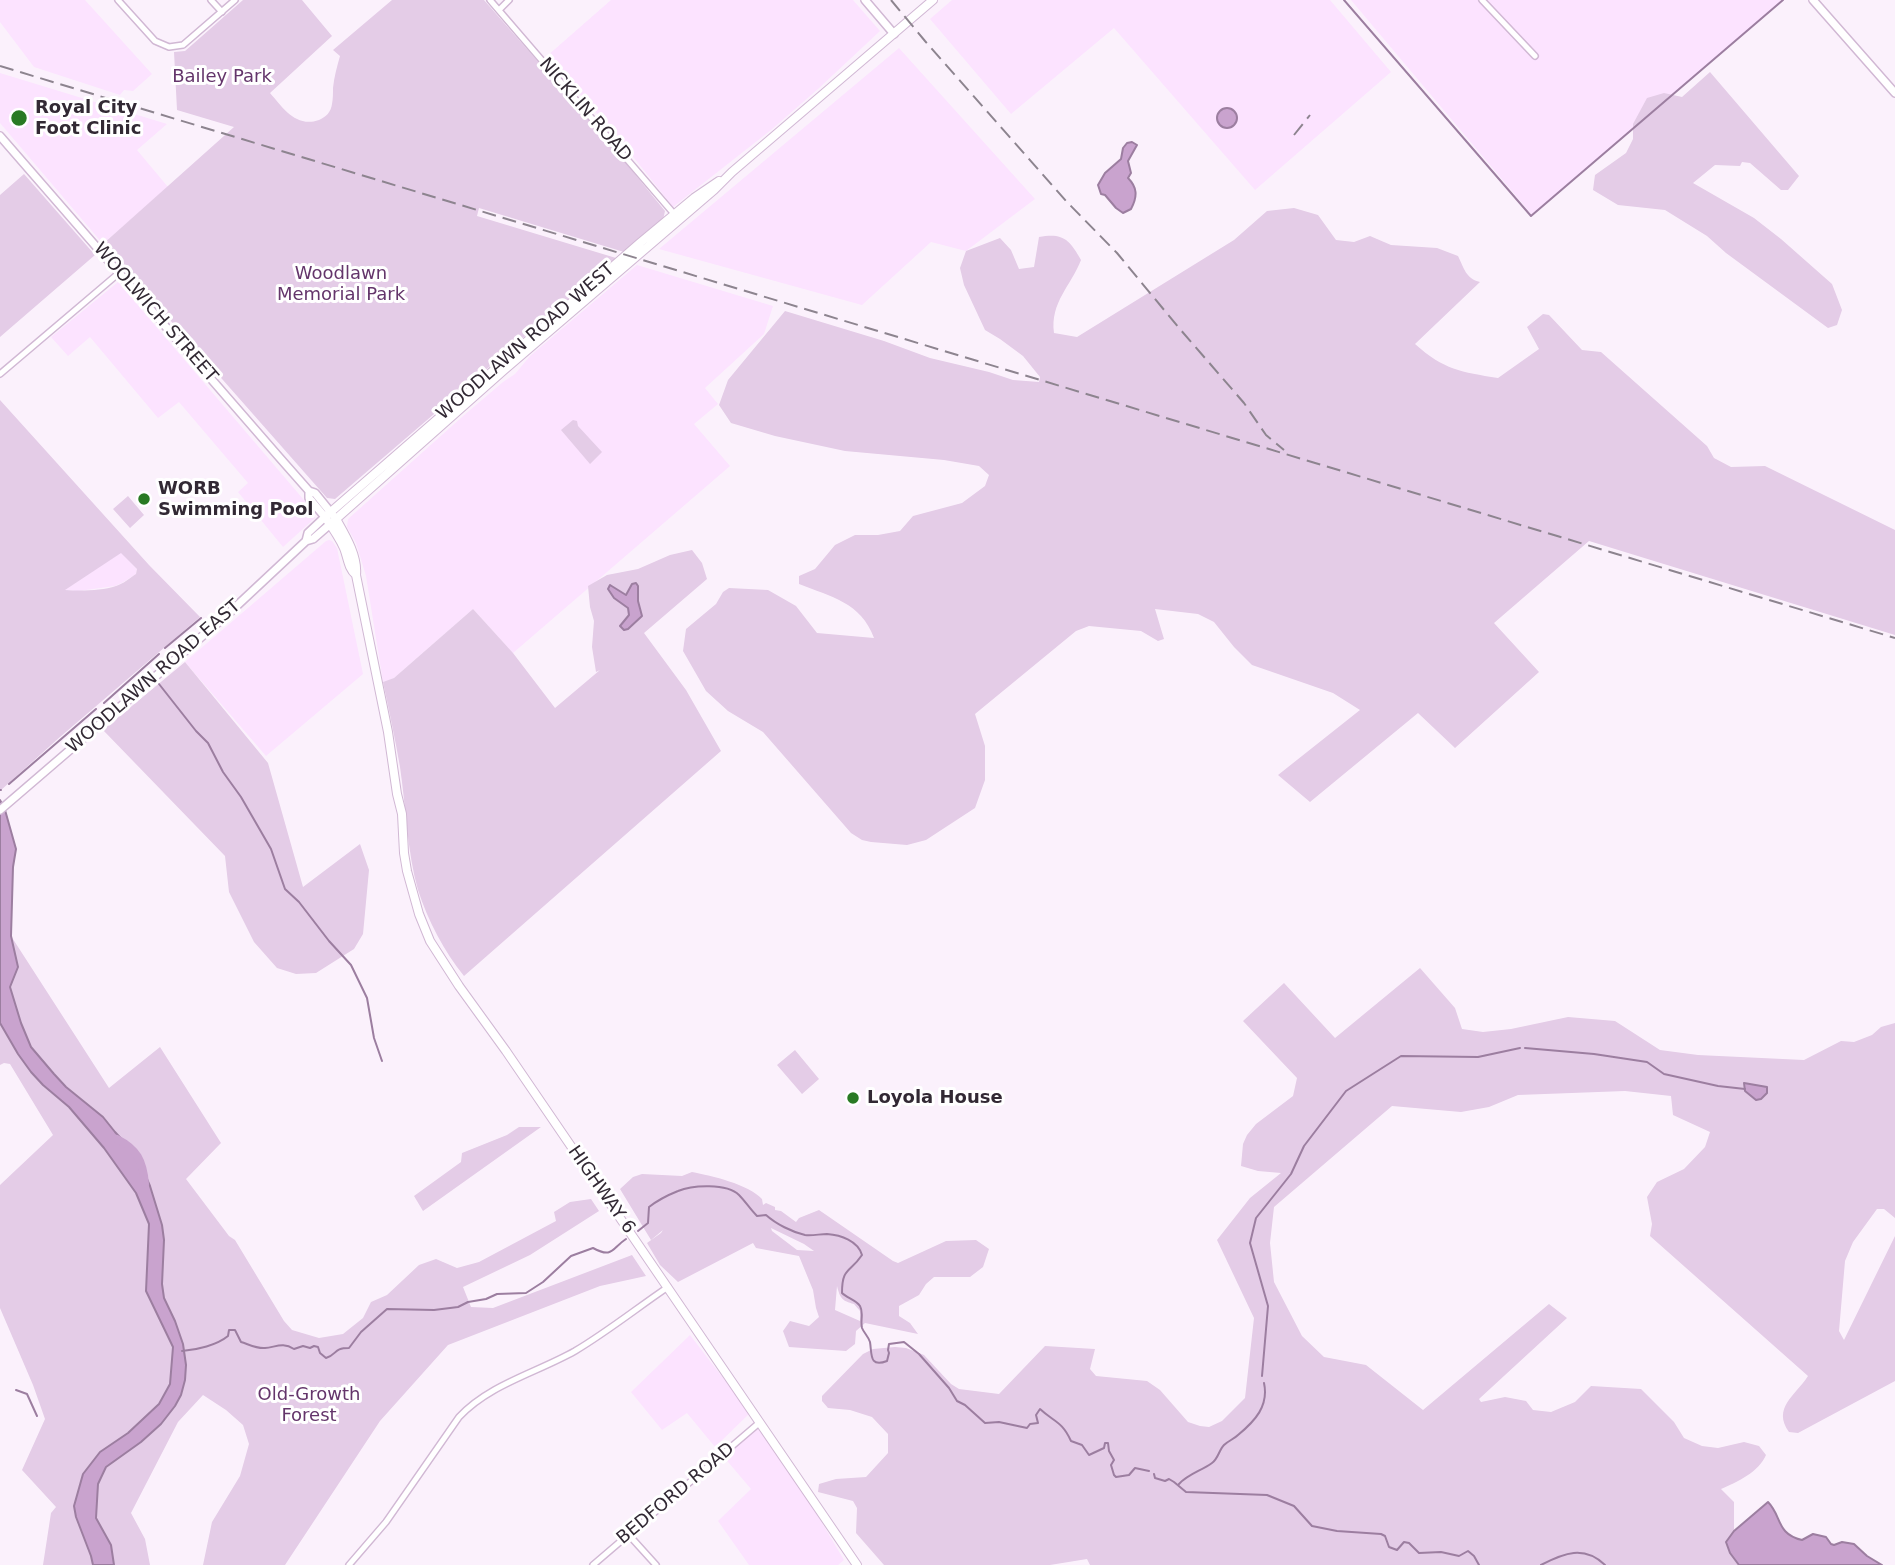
<!DOCTYPE html>
<html>
<head>
<meta charset="utf-8">
<style>
  body { margin:0 }
  canvas { display:block; background:#fbf1fc }
</style>
</head>
<body>
<canvas width="1895" height="1565"></canvas>
<script>
const ctx = document.querySelector('canvas').getContext('2d');
ctx.lineJoin = 'round';
function fillPath(path, color) {
  ctx.fillStyle = color;
  ctx.fill(path, 'evenodd');
}
function strokePath(path, color, width, dash) {
  ctx.strokeStyle = color;
  ctx.lineWidth = width;
  ctx.lineCap = dash ? 'butt' : 'round';
  ctx.setLineDash(dash || []);
  ctx.stroke(path);
}
function write(font, color, halo, rows, align = 'center') {
  ctx.font = font + ' "DejaVu Sans",sans-serif';
  ctx.lineWidth = 6;
  ctx.setLineDash([]);
  ctx.textBaseline = 'middle';
  ctx.strokeStyle = halo;
  ctx.fillStyle = color;
  for (const [text, x, y, turn = 0] of rows) {
    ctx.save();
    ctx.translate(x, y);
    ctx.rotate((+turn || 0) * Math.PI / 180);
    ctx.textAlign = isNaN(turn) ? turn : align;
    if (halo) ctx.strokeText(text, 0, 0);
    ctx.fillText(text, 0, 0);
    ctx.restore();
  }
}
fillPath(new Path2D(`
  M0,0H85L152,74L133,91L124,90L120,95L34,67L0,22Z
  M611,0H853L880,31L818,89L771,130L673,207L619,139L547,56Z
  M952,0H1330L1391,72L1255,190L1114,28L1011,114L930,19Z
  M1351,0H1784L1532,215Z
  M899,48L1035,199L966,251L931,242L862,305L659,249Z
  M0,73L167,124L137,150L168,187L103,244L0,123Z
  M637,265L773,306L764,334L705,388L718,404L694,424L730,466L513,653L473,609L394,678L383,682L366,576L356,543L347,527L348,519L462,417L503,382L515,374L530,356Z
  M118,282L315,513V518L283,547L238,492L248,483L179,402L158,418L90,337L68,356L51,337Z
  M329,540L332,541L337,548L363,674L266,756L185,662L326,541Z
  M121,552L137,569L136,574L122,583L115,586L78,591L64,590Z
  M690,1335L750,1413L715,1447L687,1413L662,1430L631,1392Z
  M759,1427L786,1462L844,1560L838,1565H749L718,1521L751,1489L723,1456Z`), '#fce3ff');
fillPath(new Path2D(`
  M243,0H302L332,36L270,93C283,108 296,128 319,120C326,117 331,112 332,104C333,99 333,93 333,88C334,77 337,67 340,56L333,50L392,0H484L611,145L665,211L663,220L624,252L479,208L477,216L616,258L335,499L327,498L103,244L234,127L177,110L174,52L185,51Z
  M1710,72L1799,176L1788,190H1781L1750,163L1742,162L1740,166L1715,165L1693,183L1754,218L1781,239L1832,284L1842,310L1837,325L1828,328L1726,253L1707,236L1665,210L1618,205L1593,190L1595,175L1626,153L1633,139V124L1647,98L1664,93L1682,97Z
  M24,174L95,255L0,337V195Z
  M1294,208L1318,215L1336,240L1354,242L1370,236L1391,245L1437,248L1458,256C1464,268 1466,279 1480,282L1415,344C1444,370 1461,372 1498,378L1539,349L1527,327L1543,314L1549,315L1582,350L1601,352L1707,446L1714,458L1731,467L1765,466L1895,530V635L1589,541L1494,623L1539,672L1455,748L1418,713L1310,802L1278,775L1360,710L1333,693L1252,665L1234,647L1214,622L1198,614L1155,609L1164,639L1158,641L1141,631L1089,626L1076,631L975,714L985,746V780L975,808L926,840L907,845L871,842L862,840L851,833L763,732L728,711L706,691L683,651L686,629L716,604L723,592L729,588L768,590L796,606L817,633L874,638C861,602 831,597 799,584V576L815,569L835,545L855,535H878L900,531L913,516L962,503L985,486L989,475L979,466L944,460L845,451L775,436L731,423L719,405L728,380L785,311L884,341L930,358L989,372L1013,380L1039,382L1040,377L1023,356L1000,339L985,330L964,285L960,268L966,251L1000,238L1011,250L1019,269L1034,267L1039,237C1063,233 1069,239 1081,260C1071,286 1050,302 1054,333L1077,337L1234,240L1267,211Z
  M0,400L149,565L200,617L60,737L0,791ZM121,553L137,569L136,574C130,578 123,584 116,586C101,591 80,591 65,590Z
  M573,420L577,421L578,426L602,452L590,464L561,430Z
  M128,496L144,515L130,528L113,509Z
  M692,550L702,563L707,579L644,633L686,690L721,751L464,976C444,951 428,921 418,890C407,851 406,807 400,767C395,738 389,710 383,682L394,678L473,609L513,653L555,708L600,670L596,672L592,647L594,621L590,607L588,586L607,575L638,569L670,555ZM609,586L626,595L631,589L638,586V601L642,616L629,615L628,608L614,597Z
  M185,662L268,763L303,887L360,844L369,870L363,934L354,949L316,973L296,974L277,968L254,942L229,892L225,856L103,730Z
  M11,936L109,1088L160,1047L221,1143L186,1179L229,1236L235,1240L284,1321L292,1330L319,1338L343,1334L363,1318L371,1302L387,1295L419,1265L436,1259L457,1268L479,1262L556,1221L554,1212L570,1202L591,1199L599,1211L530,1255L463,1287L471,1307L493,1308L632,1255L646,1276L600,1286L448,1345L380,1421L285,1565H203L212,1522L240,1476L249,1444L243,1425L226,1410L203,1395L178,1422L131,1513L145,1539L150,1565H114L111,1545L96,1518L98,1484L106,1467L141,1442L170,1413L175,1321L164,1298L162,1284L164,1240L162,1225L150,1186L137,1156L115,1132L103,1117L66,1087L31,1047L21,1023L10,987L18,967Z
  M1420,968L1455,1008L1462,1029L1483,1032L1511,1029L1568,1017L1615,1021L1660,1050L1698,1055L1804,1060L1841,1041L1854,1042L1872,1035L1881,1027L1895,1023V1218L1884,1209H1877L1853,1242L1845,1261L1839,1331L1844,1340L1895,1236V1381L1798,1433L1789,1432C1772,1408 1795,1396 1808,1376L1650,1236L1652,1224L1647,1197L1657,1182L1684,1169L1705,1147L1710,1132L1673,1115L1671,1096L1625,1091L1518,1095L1489,1107L1461,1112L1392,1106L1274,1207L1270,1243L1274,1282L1302,1336L1324,1357L1366,1365L1423,1410L1549,1304L1567,1318L1479,1399L1481,1402L1505,1397L1526,1401L1533,1410L1551,1412L1575,1402L1591,1386L1641,1389L1674,1422L1684,1438L1702,1446L1718,1448L1744,1442L1759,1446L1766,1455C1759,1472 1737,1482 1721,1489L1734,1502V1531L1726,1542L1730,1553L1739,1565H1090L1087,1559L1050,1565H884L856,1533L857,1508L853,1501L818,1492L819,1484L836,1479L866,1477L888,1453V1434L872,1417L850,1410L828,1408L822,1401V1396L863,1354L873,1349L895,1347L906,1348L924,1355L951,1384L959,1389L999,1394L1045,1346L1095,1349L1090,1369L1096,1376L1147,1381L1160,1390L1188,1422L1200,1426L1209,1427L1222,1421L1245,1398L1254,1318L1217,1240L1250,1198L1281,1173L1258,1171L1241,1166L1243,1144L1247,1135L1256,1124L1293,1096L1297,1078L1243,1021L1284,983L1335,1038Z
  M0,1023L18,1054L31,1072L43,1085L69,1107L104,1148L136,1193L149,1224L146,1291L173,1347L170,1384L159,1404L128,1433L100,1452L83,1474L74,1506L76,1517L91,1556L93,1565H43L51,1513L56,1507L22,1470L45,1419L33,1385L0,1308V1185L53,1135L10,1064L4,1063L0,1065Z
  M795,1050L819,1079L802,1094L777,1065Z
  M519,1127H541L423,1211L414,1196L461,1162L462,1153L507,1135Z
  M692,1172C712,1176 748,1184 762,1199L763,1205L766,1203L775,1207V1210L781,1211L796,1222L799,1218L819,1210L893,1261L898,1263L946,1241L976,1240L989,1249L983,1267L970,1277H934L926,1284L919,1295L899,1306V1316L910,1323L918,1334L865,1323L856,1331L855,1344L846,1351L789,1347L783,1331L790,1321L809,1326L819,1317L816,1308L813,1290L799,1256L756,1248L753,1243L678,1282L660,1265L647,1243L661,1233L663,1230L651,1240L620,1189L633,1177L642,1174L682,1176ZM771,1228L804,1244L814,1251L797,1250L772,1231ZM837,1286C840,1298 842,1301 854,1304L860,1311V1321L835,1310Z`), '#e4cce7');
const water = new Path2D(`
  M1217 118a10 10 0 1 1 20 0a10 10 0 1 1-20 0Z
  M1132,142L1137,145L1128,161L1131,173L1128,178C1137,187 1138,196 1131,209L1123,213L1116,208L1105,195L1101,194L1098,185L1105,173L1121,159L1123,148L1127,143Z
  M636,583L638,586V601L642,616L628,629L624,630L620,626L629,615L628,608L614,598L608,589L610,585L626,595L632,584Z
  M0,800L5,810L16,849L13,867L11,936L18,967L10,987L21,1023L31,1047L54,1074L66,1087L103,1117L115,1132L137,1156L150,1186L162,1225L164,1240L162,1284L164,1298L175,1321L183,1344L186,1365L185,1380L181,1395L175,1406L161,1424L141,1442L106,1467L98,1484L96,1518L111,1545L114,1565H93L91,1556L76,1517L74,1506L83,1474L100,1452L128,1433L159,1404L170,1384L173,1347L146,1291L149,1224L136,1193L104,1148L69,1107L43,1085L31,1072L18,1054L0,1023Z
  M1744,1083L1767,1087V1093L1761,1099L1756,1100L1745,1091Z
  M1768,1502C1782,1516 1776,1534 1802,1540L1813,1534L1826,1537L1831,1544L1834,1545L1842,1542L1854,1544L1867,1556L1882,1565H1739L1730,1553L1726,1542L1734,1531Z`);
fillPath(water, '#c9a3ce');
strokePath(water, '#9c7ea0', 2);
strokePath(new Path2D(`
  M1344,0L1531,216L1783,0
  M165,648L201,618
  M159,684L196,731L208,743L223,772L241,797L271,849L285,889L299,902L329,941L351,965L367,998L374,1038L382,1061
  M104,703L159,654
  M9,784L96,709
  M0,790H1
  M1525,1048L1594,1054L1647,1062L1664,1074L1718,1086L1745,1089
  M638,1231L648,1223L649,1207C658,1200 668,1195 678,1191C692,1185 727,1183 739,1195C745,1201 750,1209 757,1216L766,1215C776,1224 792,1232 805,1235C812,1236 820,1234 827,1234C841,1235 858,1241 862,1255C850,1273 842,1267 842,1293C847,1298 856,1300 860,1306C864,1313 860,1320 862,1328C864,1333 868,1336 870,1342C872,1354 869,1368 887,1361L889,1353L888,1350L889,1344L904,1342L919,1354L949,1388L957,1401L965,1405L985,1423L999,1422L1027,1428L1030,1424L1038,1423L1036,1415L1040,1409C1054,1422 1062,1421 1071,1441L1082,1445L1089,1455L1104,1448L1105,1443H1108L1109,1451L1114,1460L1111,1465L1114,1475L1116,1477L1129,1475L1135,1468L1149,1471
  M182,1351C197,1350 217,1345 228,1336L229,1330H235L241,1342C248,1344 257,1349 265,1348C276,1347 283,1342 294,1349L303,1346L310,1348L314,1346L318,1347L320,1353L326,1358C338,1354 333,1348 349,1348L361,1332L387,1309L434,1310L458,1307L468,1302L486,1299L497,1294L526,1293L543,1282L571,1256L593,1248C613,1259 612,1248 626,1239
  M1262,1376L1268,1306L1250,1243L1256,1218L1291,1174L1304,1146L1346,1091L1401,1056L1478,1057L1520,1048
  M16,1390L27,1394L37,1416
  M1154,1474L1155,1478L1165,1481L1169,1479L1174,1482
  M1174,1482L1186,1492L1267,1495L1294,1506L1312,1526L1337,1531L1381,1534L1385,1536L1389,1547L1397,1550L1404,1542L1409,1543L1419,1553L1441,1552L1459,1556L1468,1551L1474,1556L1479,1565
  M1179,1484C1188,1474 1201,1471 1212,1463C1218,1459 1219,1450 1224,1445C1228,1441 1234,1439 1238,1435C1255,1421 1269,1406 1264,1383
  M1541,1565C1564,1553 1584,1545 1605,1565`), '#9c7ea0', 2);
strokePath(new Path2D(`
  M117,1139C137,1149 143,1161 145,1184`), '#c9a3ce', 8);
const minor = new Path2D(`
  M118,0L155,41L169,47L183,45L235,0
  M211,0L222,12
  M490,0L675,215
  M1482,0L1535,56
  M499,10L509,0
  M0,374L119,273
  M628,1534L656,1565
  M349,1565L386,1522L459,1417C490,1384 536,1373 575,1351C607,1332 637,1308 668,1287
  M593,1565L759,1423`);
const secondary = new Path2D(`
  M865,0L894,34
  M1813,0L1895,93
  M0,136L279,457L309,491L315,493L336,519L313,539L306,541L228,614L0,810
  M306,541L308,533L325,517L309,498V491`);
const primary = new Path2D(`
  M356,575C348,568 348,558 344,548C339,537 332,527 325,517L641,242L694,198L719,181
  M857,1565L506,1051L459,986L430,941L419,914L407,871L404,853L402,814L397,794L388,732L356,575C358,556 345,535 336,519L504,370L714,190L732,172L933,0`);
strokePath(minor, '#d1b8d4', 8);
strokePath(secondary, '#d1b8d4', 10);
strokePath(primary, '#d1b8d4', 10);
strokePath(minor, '#fff', 5);
strokePath(secondary, '#fff', 7);
strokePath(primary, '#fff', 8);
strokePath(new Path2D(`
  M891,0L925,41L1067,202L1117,253L1179,328L1244,403L1266,435L1284,450
  M0,66L1895,638
  M1294,135L1310,115`), '#8d848f', 2, [14, 7]);
for (const [x, y, r, color] of [
  [19,118,9,"#297a24"],
  [144,499,7,"#297a24"],
  [853,1098,7,"#297a24"]
]) {
  const dot = new Path2D();
  dot.arc(x, y, r, 0, 2 * Math.PI);
  ctx.fillStyle = color;
  ctx.fill(dot);
  strokePath(dot, '#fff', 2.5);
}
write('18px', '#64356b', '#fff', [
  ["Bailey Park",222,77],
  ["Woodlawn",341,274],
  ["Memorial Park",341,295],
  ["Old-Growth",309,1395],
  ["Forest",309,1416]
]);
write('bold 18px', '#322934', '#fff', [
  ["Royal City",35,108],
  ["Foot Clinic",35,129],
  ["WORB",158,489],
  ["Swimming Pool",158,510],
  ["Loyola House",867,1098]
], 'left');
write('18px', '#322934', '#fff', [
  ["NICKLIN ROAD",585,110,49],
  ["WOOLWICH STREET",155,313,49],
  ["WOODLAWN ROAD WEST",526,342,-41],
  ["WOODLAWN ROAD EAST",154,677,-41],
  ["HIGHWAY 6",601,1190,55],
  ["BEDFORD ROAD",676,1494,-40]
]);
</script>
</body>
</html>
